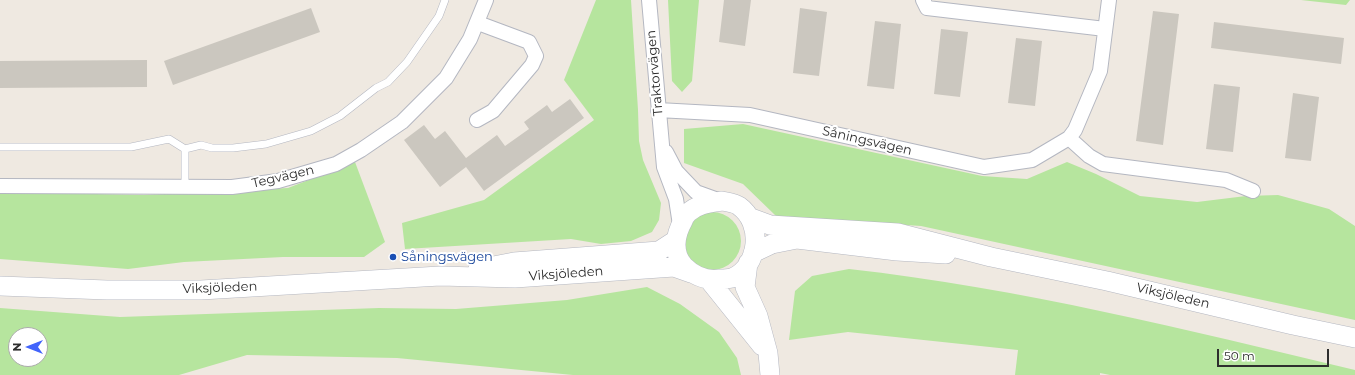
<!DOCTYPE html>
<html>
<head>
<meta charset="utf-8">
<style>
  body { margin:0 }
  #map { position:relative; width:1355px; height:375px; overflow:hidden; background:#efe9e1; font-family:Montserrat,sans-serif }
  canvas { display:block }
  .north { position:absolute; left:8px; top:327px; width:40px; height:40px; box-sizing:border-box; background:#fff; border:1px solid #ababab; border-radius:50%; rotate:270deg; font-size:11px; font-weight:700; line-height:16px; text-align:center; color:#2e2e2e }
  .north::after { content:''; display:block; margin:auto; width:14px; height:18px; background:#4264fb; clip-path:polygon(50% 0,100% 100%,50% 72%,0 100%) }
  .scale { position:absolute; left:1217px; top:349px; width:112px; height:18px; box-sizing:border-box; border:2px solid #2e2e2e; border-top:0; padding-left:5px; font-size:12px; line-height:14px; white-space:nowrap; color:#2e2e2e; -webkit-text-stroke:3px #fff; paint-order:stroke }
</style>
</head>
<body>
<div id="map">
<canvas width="1355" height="375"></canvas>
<div class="north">N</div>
<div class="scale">50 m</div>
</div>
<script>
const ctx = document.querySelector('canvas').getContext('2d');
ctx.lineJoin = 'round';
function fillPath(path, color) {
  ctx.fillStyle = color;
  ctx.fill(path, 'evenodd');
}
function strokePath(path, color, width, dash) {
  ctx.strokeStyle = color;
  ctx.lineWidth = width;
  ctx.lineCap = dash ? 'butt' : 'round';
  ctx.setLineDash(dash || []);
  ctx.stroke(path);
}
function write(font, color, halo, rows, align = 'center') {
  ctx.font = font + ' Montserrat,sans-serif';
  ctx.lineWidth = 4;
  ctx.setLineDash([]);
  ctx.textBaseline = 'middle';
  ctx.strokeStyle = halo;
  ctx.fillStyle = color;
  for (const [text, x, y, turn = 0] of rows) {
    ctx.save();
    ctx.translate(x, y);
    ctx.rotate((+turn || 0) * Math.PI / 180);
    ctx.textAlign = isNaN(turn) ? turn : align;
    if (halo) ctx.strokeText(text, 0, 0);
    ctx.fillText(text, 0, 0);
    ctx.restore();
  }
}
fillPath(new Path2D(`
  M596,0H631L638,110L639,141L643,160L661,203L659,220L652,232L631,241L601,244L571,239L405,249L402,223L484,200L594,120L564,80Z
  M668,0H699L692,81L682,92L672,81Z
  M1301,0H1350L1346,5Z
  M743,124L982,176L1027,179L1067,162L1096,174L1140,196L1197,202L1246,196L1278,195L1329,209L1355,226V320L921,226L776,216L743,184L684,163V129Z
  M355,162L385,242L364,257H283L184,262L128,269L0,259V192L144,195L288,188Z
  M683 241a29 29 0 1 1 58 0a29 29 0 1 1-58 0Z
  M849,269C1020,288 1188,330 1355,370V375H1110L1100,373V375H1015L1018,350L848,332L789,340L795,291L812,276Z
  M647,287L680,304L719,332L737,358L741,375H573L397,358L247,355L179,375H0V308L120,317L379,308L456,309L567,300ZM16,335H40V359H16Z`), '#b6e59e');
fillPath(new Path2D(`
  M724,0H751L745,46L719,42Z
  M311,8L320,32L173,85L164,61Z
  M800,8L827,12L819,76L793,73Z
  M1153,11L1179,14L1163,145L1136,141Z
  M875,21L901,24L894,89L867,86Z
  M1214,22L1344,38L1341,64L1211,48Z
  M941,29L968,32L960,97L934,94Z
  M1016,38L1042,41L1035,106L1008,103Z
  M147,60V87L0,88V61Z
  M1214,84L1240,87L1233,152L1206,149Z
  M1293,93L1319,97L1311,161L1285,158Z
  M570,99L584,118L484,191L466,167L440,187L404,140L424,125L435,139L445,131L466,158L497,135L505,146L529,129L524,122L547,105L552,112Z`), '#cbc7bf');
const lane = new Path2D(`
  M0,147H131L169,139L185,149L201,145L212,148H233L266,144L311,131L340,116L376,88L388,82L407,62L439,16L445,0
  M185,149V187`);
const street = new Path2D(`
  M649,0L664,167L676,199L680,225
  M923,0L927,8L1105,29
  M658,110L750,115L984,167L1032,160L1069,138L1075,130L1100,71L1109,0
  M477,120L493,111L532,65L536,56L529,42L478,23
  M1069,138L1089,156L1103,164L1226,180L1253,191
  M666,152L676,171L696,192L721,201
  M0,186L232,187L278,181L336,164L361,150L402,122L446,78L470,39L486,0`);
const secondary = new Path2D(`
  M722,201C727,202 735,203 739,206C763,223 760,266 732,278C728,279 723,279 720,279C706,281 694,276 684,266C672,253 675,235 683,221C684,218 686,215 688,213C697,204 709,203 722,201Z
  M751,218L770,225L898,233L991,257L1107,281L1293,325L1355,338
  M753,253L772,244L797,239L897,251L946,254
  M748,263L745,287L758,316L768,353L770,375
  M478,269L514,262L659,251L676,240
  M709,280L762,346
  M0,286L107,290H201L440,276L515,278L674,267L691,273`);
strokePath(lane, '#b4b7c1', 8);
strokePath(street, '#b4b7c1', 16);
strokePath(secondary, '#b4b7c1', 20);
strokePath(lane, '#fff', 7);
strokePath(street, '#fff', 14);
strokePath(secondary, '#fff', 19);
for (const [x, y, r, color] of [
  [393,257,4,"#1a4fb4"]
]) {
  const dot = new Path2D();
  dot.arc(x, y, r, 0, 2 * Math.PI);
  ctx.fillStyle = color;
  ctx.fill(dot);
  strokePath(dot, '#fff', 1.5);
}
write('13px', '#2e2e2e', '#fff', [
  ["Traktorvägen",655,73,-95],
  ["Såningsvägen",867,141,13],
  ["Tegvägen",283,177,-13],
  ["Viksjöleden",566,274,-4],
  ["Viksjöleden",220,288,-2],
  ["Viksjöleden",1173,296,13]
]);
write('13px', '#164399', '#fff', [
  ["Såningsvägen",401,257]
], 'left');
</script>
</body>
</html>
